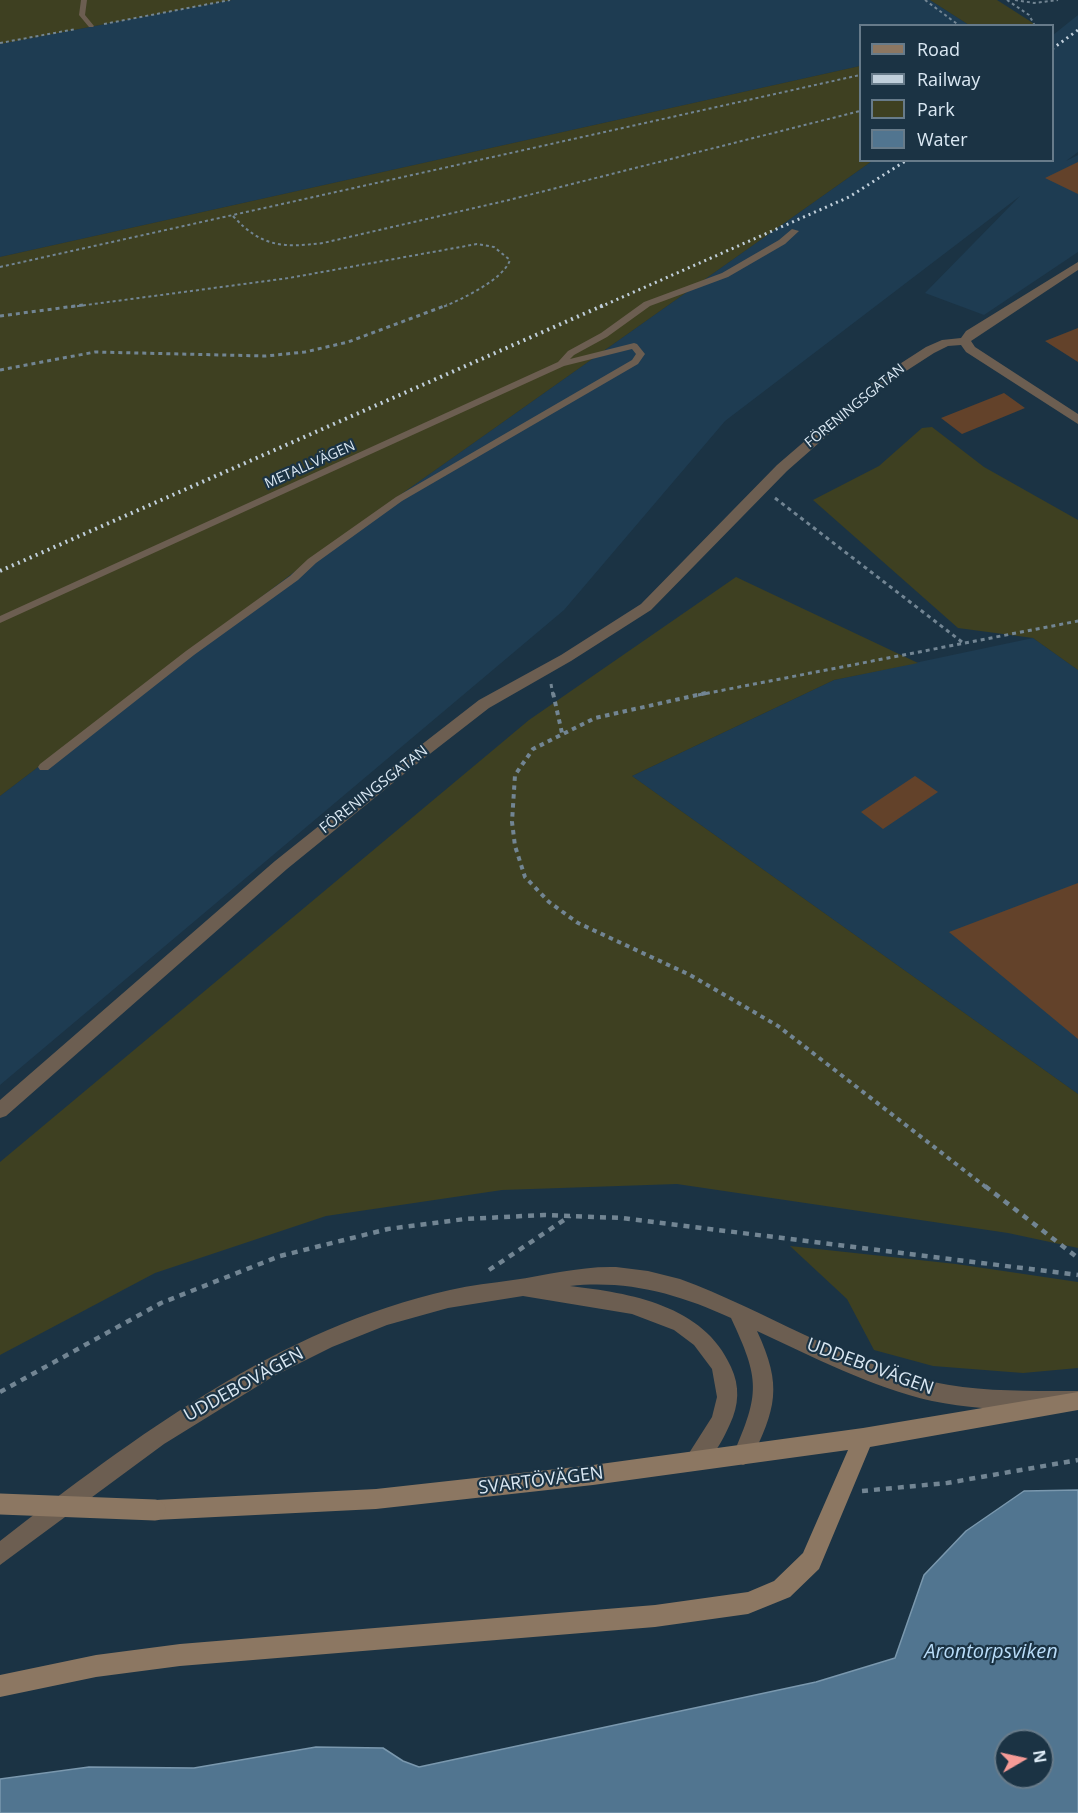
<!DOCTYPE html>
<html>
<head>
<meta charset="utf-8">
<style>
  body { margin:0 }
  #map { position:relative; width:1078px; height:1813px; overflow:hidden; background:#1b3344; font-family:"Open Sans",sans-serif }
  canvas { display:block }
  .legend { position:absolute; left:859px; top:24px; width:195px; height:138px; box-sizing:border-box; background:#1b3344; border:2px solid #677b8a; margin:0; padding:8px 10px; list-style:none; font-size:18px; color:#dae8f3 }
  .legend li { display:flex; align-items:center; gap:12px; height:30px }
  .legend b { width:30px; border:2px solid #677b8a }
  .north { position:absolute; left:994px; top:1729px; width:60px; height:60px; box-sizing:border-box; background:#1b3344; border:2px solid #677b8a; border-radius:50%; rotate:81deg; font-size:16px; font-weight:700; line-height:24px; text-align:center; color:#dae8f3 }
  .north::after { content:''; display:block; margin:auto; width:21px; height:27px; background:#f59b97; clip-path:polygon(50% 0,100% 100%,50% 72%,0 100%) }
</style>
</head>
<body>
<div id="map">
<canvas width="1078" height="1813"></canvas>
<ul class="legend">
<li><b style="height:8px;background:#8c7762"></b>Road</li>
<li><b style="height:8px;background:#c0cfdb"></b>Railway</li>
<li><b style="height:16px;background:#3e4021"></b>Park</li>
<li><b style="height:16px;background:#517590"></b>Water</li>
</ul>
<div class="north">N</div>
</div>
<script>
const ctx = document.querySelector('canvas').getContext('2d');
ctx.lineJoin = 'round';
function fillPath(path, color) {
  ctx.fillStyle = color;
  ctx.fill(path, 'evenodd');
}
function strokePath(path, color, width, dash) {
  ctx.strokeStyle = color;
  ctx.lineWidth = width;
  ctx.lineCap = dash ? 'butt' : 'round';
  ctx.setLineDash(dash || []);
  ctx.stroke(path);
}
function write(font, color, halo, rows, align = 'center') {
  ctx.font = font + ' "Open Sans",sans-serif';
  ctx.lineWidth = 4.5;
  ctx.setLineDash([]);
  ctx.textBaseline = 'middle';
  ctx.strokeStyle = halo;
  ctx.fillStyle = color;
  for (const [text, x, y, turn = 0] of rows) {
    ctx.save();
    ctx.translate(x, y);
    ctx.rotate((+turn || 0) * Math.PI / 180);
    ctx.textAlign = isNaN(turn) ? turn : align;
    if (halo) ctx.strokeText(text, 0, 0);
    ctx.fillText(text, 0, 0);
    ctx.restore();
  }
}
fillPath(new Path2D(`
  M232,0H930L969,25L860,26V66L0,257V44Z
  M1078,15V152L1066,161L1078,155V252L984,315L925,293L1020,196L725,421L564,610L0,1085V796L335,541L872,161L1052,160L1053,35Z
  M1033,638L1078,670V1094L632,776L834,680Z`), '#1e3c52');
fillPath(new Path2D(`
  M0,0H232L0,44Z
  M930,0H997L1036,25H969Z
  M860,66V160L872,161L335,541L0,796V257Z
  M932,427L984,467L1078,520V670L1033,638L958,628L813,500L879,466L922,428Z
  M736,577L918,663L834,680L632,776L1078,1094V1248L1008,1233L677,1184L502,1190L326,1216L155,1273L0,1355V1162L529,720Z
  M790,1246L956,1264L1078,1282V1368L1023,1373L933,1366L874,1350L847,1299Z`), '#3e4021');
const water = new Path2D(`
  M1078,1490V1813H0V1779L89,1767L194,1768L316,1747L383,1748L403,1761L419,1767L816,1682L895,1658L924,1575L966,1531L1024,1491ZM1006,1741H1042V1777H1006Z`);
fillPath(water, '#517590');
strokePath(water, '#7a98ae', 1.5);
fillPath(new Path2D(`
  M1078,162V194L1045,178Z
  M1078,328V362L1045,341Z
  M1004,393L1025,408L962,434L941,418Z
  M915,776L938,792L883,829L861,812Z
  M1078,883V1039L949,932Z`), '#63422a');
strokePath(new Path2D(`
  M925,0L960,26
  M1007,0L1029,15L1035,26
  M1015,0L1034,3L1058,0
  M104,24L230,0
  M0,43L76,29
  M233,216C261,247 283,248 323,243L509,200L860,111
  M0,267L860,75
  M71,307L289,278L477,244L494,247L510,260C503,280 462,299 443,307`), '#728593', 2, [3, 3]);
strokePath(new Path2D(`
  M0,316L83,305
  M0,370L95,352L266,356L305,352L348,342L447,305
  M775,498L962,642
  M551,684L553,695
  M698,695L1078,621`), '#728593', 3, [4, 4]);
strokePath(new Path2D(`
  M553,693L562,733
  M706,693L595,718L533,749L515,775L512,822L515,846L525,877L549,902L578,923L690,975L778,1026L987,1188`), '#728593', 4, [4.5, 4.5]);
strokePath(new Path2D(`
  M985,1186L1078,1258
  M489,1270L570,1216
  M0,1392L161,1303L280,1256L388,1229L465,1219L544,1215L622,1218L1078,1275
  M862,1491L947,1483L1078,1460`), '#728593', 4.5, [6, 6]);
fillPath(new Path2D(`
  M81,0H87L85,15L94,26L93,27H89L79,15Z
  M792,229L799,231L785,244L728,277L650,306L607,337L574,355L570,359L634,343L637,344L645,354L638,364L402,501L316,563L298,580L194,655L48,770H40L38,767L40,764L186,651L290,576L308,559L396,497L632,360L636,354L632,349L564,366L0,623V616L558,362L568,351L601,333L644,302L722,273L779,240Z`), '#6c5e51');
fillPath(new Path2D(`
  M1078,262V270L971,341L975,347L1078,414V424L966,352L961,345L948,346L934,353L886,384L787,471L651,610L571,661L489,708L404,774L287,869L6,1116L0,1118V1100L275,861L394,766L479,700L561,655L641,604L777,465L878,378L926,347L942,340L961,338L966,331Z`), '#6c5e51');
fillPath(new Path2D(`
  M616,1267L648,1271L680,1279C765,1310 844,1363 933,1382C980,1392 1030,1391 1078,1391V1409C1029,1410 979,1411 932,1401C870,1387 814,1357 757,1331C783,1387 776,1408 750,1462L743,1465L736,1462L733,1455C760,1393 760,1380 731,1318C678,1294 629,1280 570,1286C630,1293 704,1305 731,1367C740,1386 739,1405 730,1424C723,1440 710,1465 694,1471L687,1468L684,1461L712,1417L717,1397L712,1369L694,1345L674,1330L632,1314L523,1296L448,1308L387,1325L332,1347L274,1376L164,1444L0,1565V1541C136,1436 279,1328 450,1290C471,1285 492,1283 513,1280C548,1275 580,1266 616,1267Z`), '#6c5e51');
fillPath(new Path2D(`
  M1078,1392V1410L870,1447L819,1569L790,1597L748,1614L655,1627L180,1666L96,1677L0,1697V1675L96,1655L180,1644L655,1605L748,1592L774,1581L803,1553L848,1450L593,1485L376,1509L155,1520L147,1517L144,1510L147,1503L155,1500L376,1489L593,1465L863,1428Z`), '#8c7762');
strokePath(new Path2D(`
  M1052,49L1078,30
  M600,307L849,197L907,160`), '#c0cfdb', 3, [2, 4]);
strokePath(new Path2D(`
  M0,571L604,305`), '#c0cfdb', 4, [2, 4.5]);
strokePath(new Path2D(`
  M0,1504L155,1510`), '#8c7762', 21);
write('14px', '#dae8f3', '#1b3344', [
  ["FÖRENINGSGATAN",855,406,-39],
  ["METALLVÄGEN",310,465,-24]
]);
write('15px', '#dae8f3', '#1b3344', [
  ["FÖRENINGSGATAN",374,790,-38]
]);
write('18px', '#dae8f3', '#1b3344', [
  ["UDDEBOVÄGEN",870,1367,20],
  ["UDDEBOVÄGEN",244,1385,-29],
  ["SVARTÖVÄGEN",541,1481,-7]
]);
write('italic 20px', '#b9dcf8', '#1b3344', [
  ["Arontorpsviken",991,1652]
]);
</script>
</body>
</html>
